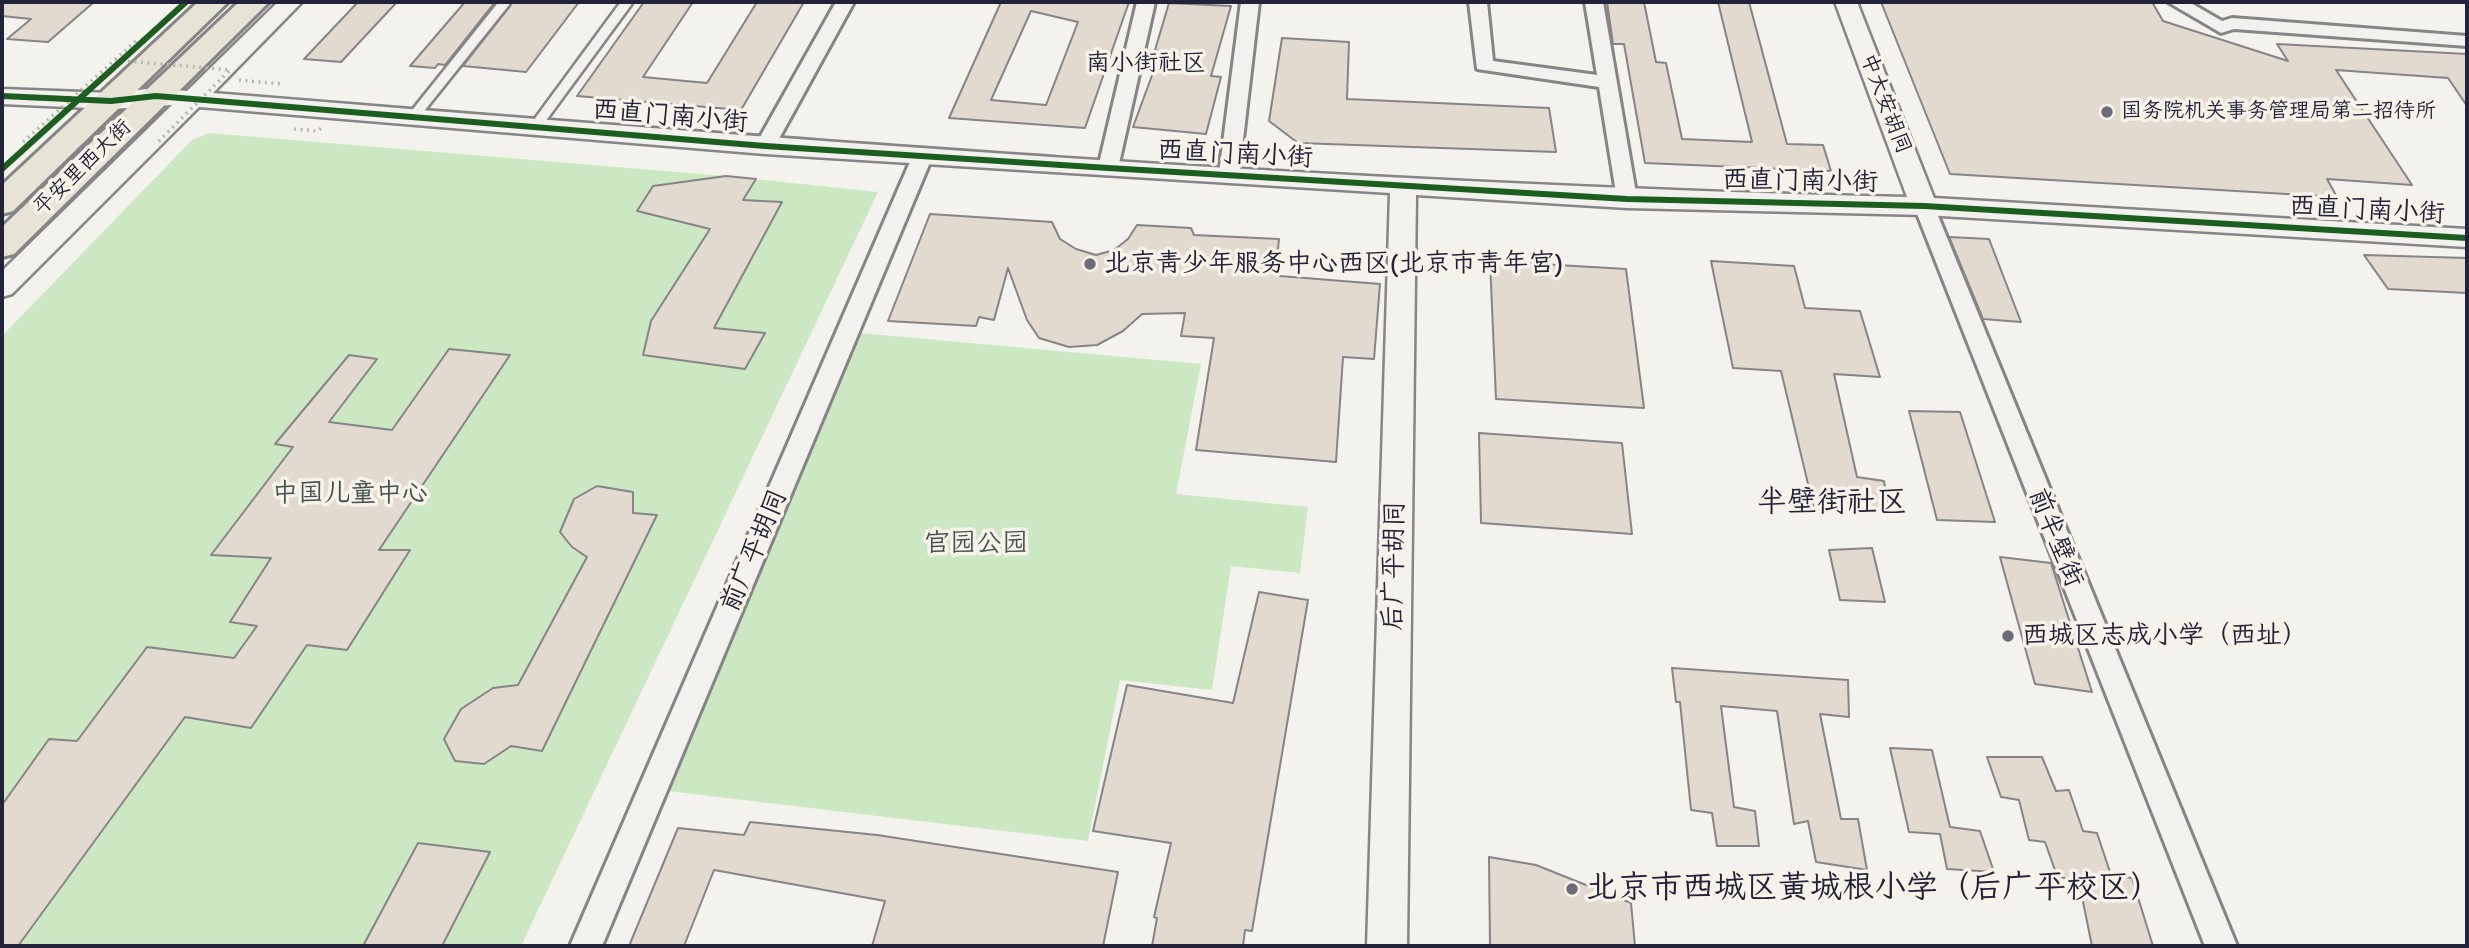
<!DOCTYPE html>
<html>
<head>
<meta charset="utf-8">
<style>
  body { margin:0 }
  #map { position:relative; width:2469px; height:948px; overflow:hidden; background:#f4f2ec; font-family:Itim,sans-serif }
  canvas { display:block }
  .frame { position:absolute; inset:0; border:4px solid #22223b; pointer-events:none }
</style>
</head>
<body>
<div id="map">
<canvas width="2469" height="948"></canvas>
<div class="frame"></div>
</div>
<script>
const ctx = document.querySelector('canvas').getContext('2d');
ctx.lineJoin = 'round';
function fillPath(path, color) {
  ctx.fillStyle = color;
  ctx.fill(path, 'evenodd');
}
function strokePath(path, color, width, dash) {
  ctx.strokeStyle = color;
  ctx.lineWidth = width;
  ctx.lineCap = dash ? 'butt' : 'round';
  ctx.setLineDash(dash || []);
  ctx.stroke(path);
}
function write(font, color, halo, rows, align = 'center') {
  ctx.font = font + ' Itim,"LXGW WenKai TC",sans-serif';
  ctx.lineWidth = 7;
  ctx.setLineDash([]);
  ctx.textBaseline = 'middle';
  ctx.strokeStyle = halo;
  ctx.fillStyle = color;
  for (const [text, x, y, turn = 0] of rows) {
    ctx.save();
    ctx.translate(x, y);
    ctx.rotate((+turn || 0) * Math.PI / 180);
    ctx.textAlign = isNaN(turn) ? turn : align;
    if (halo) ctx.strokeText(text, 0, 0);
    ctx.fillText(text, 0, 0);
    ctx.restore();
  }
}
fillPath(new Path2D(`
  M209,133L726,176L878,192L521,946H2V336L192,140Z
  M849,332L1201,364L1176,494L1308,507L1300,573L1231,566L1212,690L1120,680L1088,841L659,790Z`), '#cce8c3');
const building = new Path2D(`
  M2,2H94L48,42L7,39L31,19L2,16Z
  M358,2H397L341,62L304,59Z
  M465,2H495L445,65L438,64L435,68L410,66Z
  M513,2H579L526,72L463,66Z
  M644,2H693L643,77L707,83L757,2H804L741,110L577,96Z
  M1001,2H1129L1085,128L949,118ZM1031,11L1078,22L1046,105L991,100Z
  M1607,2H1644L1656,62L1666,63L1682,139L1752,142L1718,2H1749L1787,144L1823,145L1831,171L1645,163L1624,44H1613Z
  M1881,2H2152L2163,21L2288,61L2277,44L2467,54V106L2448,78L2336,70L2412,185L2327,179L2337,197L1950,174Z
  M1169,3L1231,6L1211,76L1221,77L1206,134L1133,127L1161,51L1155,50Z
  M1282,38L1349,42L1347,99L1549,108L1556,152L1298,143L1269,121Z
  M726,176L756,179L743,200L782,202L714,328L765,333L745,369L643,355L651,321L710,229L637,211L653,186Z
  M930,214L1052,222L1060,239L1076,249L1096,255L1114,250L1128,239L1137,225L1191,228L1194,235L1279,239L1277,259L1280,276L1380,284L1374,359L1343,357L1336,462L1196,450L1214,338L1181,336L1185,313L1142,314L1123,331L1097,345L1069,347L1039,338L1027,320L1008,268L994,320L979,317L976,326L888,321Z
  M1949,237L1989,239L2021,322L1983,319Z
  M2364,255L2467,258V293L2388,289Z
  M1490,261L1626,269L1644,408L1496,399Z
  M1711,261L1794,266L1805,308L1860,311L1880,377L1834,374L1857,477L1884,481L1889,510L1814,509L1781,371L1733,368Z
  M449,349L510,355L379,550H410L347,650L307,645L251,728L185,717L18,946H2V805L49,739L77,741L147,647L234,658L257,626L230,622L271,558L211,555L293,447L275,444L349,355L377,359L329,422L392,430Z
  M1909,411L1960,412L1995,522L1937,520Z
  M1479,433L1622,443L1632,534L1481,523Z
  M597,486L633,492V513L657,515L542,751L511,746L484,764L455,761L444,739L461,709L493,688L518,685L587,557L572,547L560,532L574,499Z
  M1872,548L1885,602L1840,600L1829,550Z
  M2000,557L2051,563L2092,692L2035,684Z
  M1259,592L1308,600L1252,931L1245,930L1243,946H1152L1157,918L1154,917L1171,843L1093,831L1127,685L1233,703Z
  M1672,668L1848,680L1849,717L1820,714L1841,819H1858L1867,870L1816,862L1808,821L1794,824L1777,711L1721,706L1734,807L1755,811L1759,846H1717L1712,813L1691,810L1680,702H1676Z
  M1890,748L1932,750L1950,827L1980,831L1994,872L1947,869L1940,834L1909,832Z
  M1987,757H2042L2056,791L2069,790L2083,831L2097,833L2111,875L2132,878L2153,946H2092L2079,882L2057,876L2045,842L2029,840L2019,800L2001,797Z
  M750,822L877,835L1118,872L1103,946H872L885,901L714,870L684,946H629L678,828L744,835Z
  M418,843L490,852L442,946H363Z
  M1489,857L1536,865L1631,903L1635,946H1490Z`);
fillPath(building, '#e2d9cf');
strokePath(building, '#858486', 2);
const service = new Path2D(`
  M413,117L505,2
  M535,127L627,2`);
const minor = new Path2D(`
  M836,2H854L775,146L772,150H758L755,146Z
  M1137,2H1155L1118,168L1108,175L1098,168Z
  M1241,2H1259L1239,174L1229,181L1219,174Z
  M1469,2H1487L1493,61L1597,75L1585,2H1603L1637,199L1634,204L1627,206L1617,199L1599,87L1477,69Z
  M2168,2H2189L2222,21L2232,18L2467,36V46L2234,29L2221,33Z
  M923,149L933,155L602,946H570L913,155Z
  M1924,199L1934,206L2237,946H2205L1914,206Z`);
const tertiary = new Path2D(`
  M278,2H302L213,93C777,139 1341,184 1907,197L1835,2H1857L1934,198L2467,229V247L1924,215L1627,208L1416,195L1407,946H1367L1390,193L765,154L199,107L12,294L2,297V271L172,105L111,109L2,104V89L111,93L156,88L187,91Z`);
const primary = new Path2D(`
  M198,2H228L13,211L2,214V185Z
  M239,2H269L14,254L2,257V227Z`);
strokePath(service, '#858486', 15);
strokePath(minor, '#858486', 6);
strokePath(tertiary, '#858486', 5);
strokePath(primary, '#858486', 6);
strokePath(new Path2D(`
  M239,80L282,84
  M294,129L318,131L322,127`), '#b8b6b6', 3.5, [2, 4.5]);
strokePath(service, '#f2f1ed', 10);
fillPath(minor, '#f2f1ed');
fillPath(tertiary, '#f2f1ed');
fillPath(primary, '#e8e4d5');
strokePath(new Path2D(`
  M115,60L230,70L156,144
  M23,142L138,39`), '#b8b6b6', 3.5, [2, 4.5]);
strokePath(new Path2D(`
  M2,96L111,101L156,96L765,146L1108,168L1627,199L1924,206L2467,238
  M2,169L186,2`), '#1b5e20', 6);
for (const [x, y, r, color] of [
  [2107,112,7,"#6c6b79"],
  [1090,264,7,"#6c6b79"],
  [2008,636,7,"#6c6b79"],
  [1572,889,7,"#6c6b79"]
]) {
  const dot = new Path2D();
  dot.arc(x, y, r, 0, 2 * Math.PI);
  ctx.fillStyle = color;
  ctx.fill(dot);
  strokePath(dot, '#f7f3e8', 2.5);
}
write('21px', '#22223b', '#f7f3e8', [
  ["中大安胡同",1885,104,69],
  ["平安里西大街",83,168,-44]
]);
write('21px', '#22223b', '#f7f3e8', [
  ["国务院机关事务管理局第二招待所",2121,112]
], 'left');
write('24px', '#22223b', '#f7f3e8', [
  ["南小街社区",1146,64]
]);
write('26px', '#22223b', '#f7f3e8', [
  ["西直门南小街",670,117,5],
  ["西直门南小街",1235,155,3],
  ["西直门南小街",1800,182,1],
  ["西直门南小街",2367,211,3],
  ["前半壁街",2055,538,68],
  ["前广平胡同",755,551,-67],
  ["后广平胡同",1395,566,-89]
]);
write('26px', '#22223b', '#f7f3e8', [
  ["北京青少年服务中心西区(北京市青年宫)",1104,264],
  ["西城区志成小学（西址）",2022,636]
], 'left');
write('26px', '#445254', '#f7f3e8', [
  ["中国儿童中心",350,494],
  ["官园公园",976,544]
]);
write('30px', '#22223b', '#f7f3e8', [
  ["半壁街社区",1832,503]
]);
write('32px', '#22223b', '#f7f3e8', [
  ["北京市西城区黄城根小学（后广平校区）",1586,889]
], 'left');
</script>
</body>
</html>
